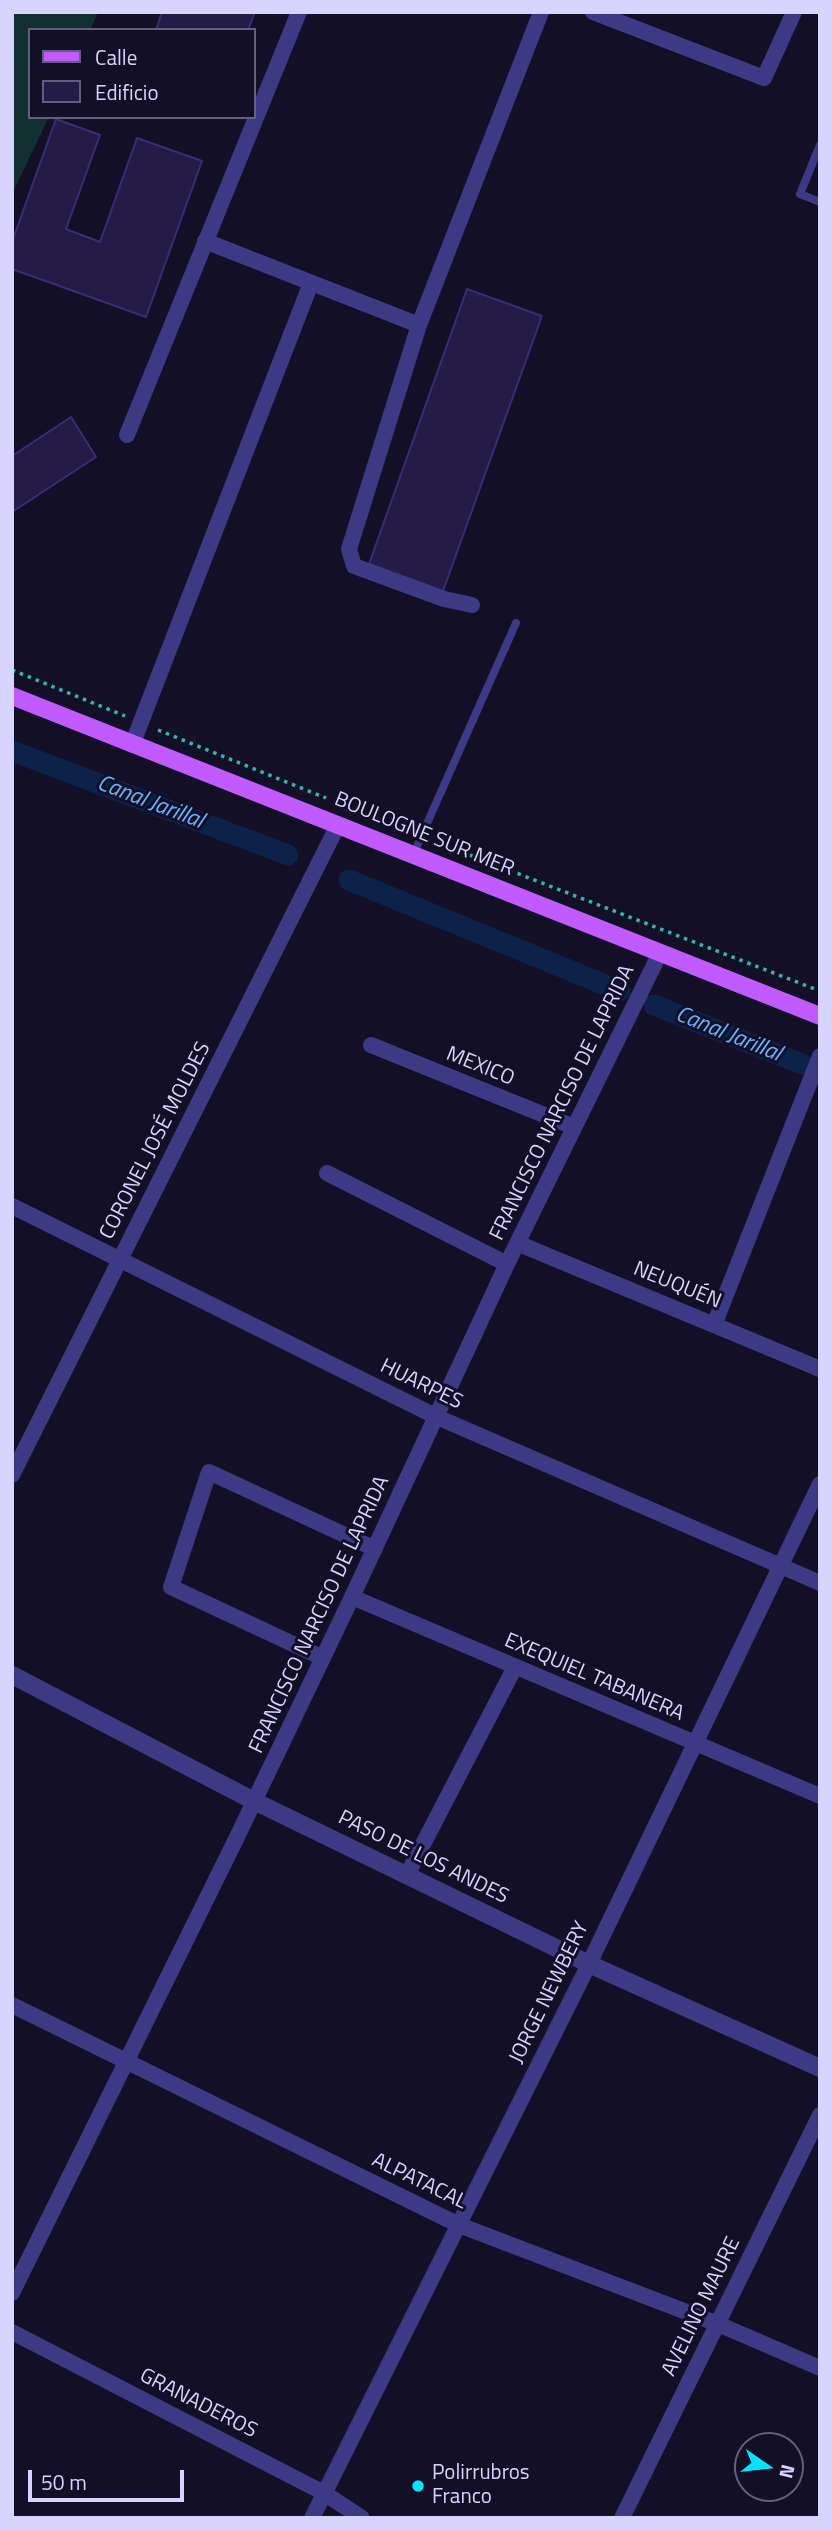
<!DOCTYPE html>
<html>
<head>
<meta charset="utf-8">
<style>
  body { margin:0 }
  #map { position:relative; width:832px; height:2530px; overflow:hidden; background:#130f26; font-family:"Titillium Web",sans-serif }
  canvas { display:block }
  .frame { position:absolute; inset:0; border:14px solid #d9d4ff; pointer-events:none }
  .legend { position:absolute; left:28px; top:28px; width:228px; height:91px; box-sizing:border-box; background:#130f26; border:2px solid #625e7d; margin:0; padding:9px 12px; list-style:none; font-size:21px; color:#d9d4ff }
  .legend li { display:flex; align-items:center; gap:14px; height:35px }
  .legend b { width:35px; border:2px solid #625e7d }
  .north { position:absolute; left:734px; top:2432px; width:70px; height:70px; box-sizing:border-box; background:#130f26; border:2px solid #625e7d; border-radius:50%; rotate:104deg; font-size:19px; font-weight:700; line-height:28px; text-align:center; color:#d9d4ff }
  .north::after { content:''; display:block; margin:auto; width:24px; height:32px; background:#00e5ff; clip-path:polygon(50% 0,100% 100%,50% 72%,0 100%) }
  .scale { position:absolute; left:28px; top:2470px; width:156px; height:32px; box-sizing:border-box; border:4px solid #d9d4ff; border-top:0; padding-left:9px; font-size:21px; line-height:24px; white-space:nowrap; color:#d9d4ff; -webkit-text-stroke:5px #130f26; paint-order:stroke }
</style>
</head>
<body>
<div id="map">
<canvas width="832" height="2530"></canvas>
<div class="frame"></div>
<ul class="legend">
<li><b style="height:9px;background:#c25bff"></b>Calle</li>
<li><b style="height:19px;background:#241b47"></b>Edificio</li>
</ul>
<div class="north">N</div>
<div class="scale">50 m</div>
</div>
<script>
const ctx = document.querySelector('canvas').getContext('2d');
ctx.lineJoin = 'round';
function fillPath(path, color) {
  ctx.fillStyle = color;
  ctx.fill(path, 'evenodd');
}
function strokePath(path, color, width, dash) {
  ctx.strokeStyle = color;
  ctx.lineWidth = width;
  ctx.lineCap = dash ? 'butt' : 'round';
  ctx.setLineDash(dash || []);
  ctx.stroke(path);
}
function write(font, color, halo, rows, align = 'center') {
  ctx.font = font + ' "Titillium Web",sans-serif';
  ctx.lineWidth = 6;
  ctx.setLineDash([]);
  ctx.textBaseline = 'middle';
  ctx.strokeStyle = halo;
  ctx.fillStyle = color;
  for (const [text, x, y, turn = 0] of rows) {
    ctx.save();
    ctx.translate(x, y);
    ctx.rotate((+turn || 0) * Math.PI / 180);
    ctx.textAlign = isNaN(turn) ? turn : align;
    if (halo) ctx.strokeText(text, 0, 0);
    ctx.fillText(text, 0, 0);
    ctx.restore();
  }
}
fillPath(new Path2D(`
  M12,12H98L90,30H30V117H49L12,194Z`), '#12302f');
strokePath(new Path2D(`
  M12,751L288,855
  M349,880L620,991
  M654,1005L802,1064`), '#0c2248', 21);
const building = new Path2D(`
  M162,12H255L248,30H156Z
  M56,119L100,135L66,229L100,242L137,138L202,161L146,317L12,269V242Z
  M467,289L542,316L443,591L369,564Z
  M71,417L96,457L12,512V456Z`);
fillPath(building, '#241b47');
strokePath(building, '#3b2d73', 2);
strokePath(new Path2D(`
  M12,670L125,716
  M158,730L326,798
  M470,855L820,991`), '#2fb8b0', 3.5, [3.5, 5]);
strokePath(new Path2D(`
  M820,145L800,194L820,202
  M413,855L516,623`), '#3d3a85', 8);
strokePath(new Path2D(`
  M593,12L764,78L794,12
  M205,241L419,325
  M127,435L299,12
  M472,605L444,599L354,566L349,549L419,325L541,12
  M132,745L311,283
  M371,1045L574,1127
  M327,1173L507,1264
  M12,1206L437,1417L820,1583
  M517,1243L820,1369
  M714,1325L820,1056
  M12,1475L338,825
  M352,1597L820,1796
  M323,1658L171,1587L209,1472L375,1549
  M407,1875L515,1667
  M12,2005L459,2225L718,2324L820,2368
  M12,2293L238,1835L352,1597L507,1264L660,953
  M12,2332L324,2493L362,2518
  M312,2518L589,1964L820,1484
  M622,2518L820,2115`), '#3d3a85', 16);
strokePath(new Path2D(`
  M12,1675L254,1801L589,1964L820,2068`), '#3d3a85', 18);
strokePath(new Path2D(`
  M12,696L820,1016`), '#c25bff', 18);
for (const [x, y, r, color] of [
  [418,2486,7,"#00e5ff"]
]) {
  const dot = new Path2D();
  dot.arc(x, y, r, 0, 2 * Math.PI);
  ctx.fillStyle = color;
  ctx.fill(dot);
  strokePath(dot, '#130f26', 2.5);
}
write('21px', '#d9d4ff', '#130f26', [
  ["BOULOGNE SUR MER",424,835,22],
  ["MEXICO",480,1067,22],
  ["FRANCISCO NARCISO DE LAPRIDA",563,1103,-64],
  ["CORONEL JOSÉ MOLDES",156,1141,-63],
  ["NEUQUÉN",677,1286,22],
  ["HUARPES",421,1385,26],
  ["FRANCISCO NARCISO DE LAPRIDA",320,1615,-65],
  ["EXEQUIEL TABANERA",594,1678,23],
  ["PASO DE LOS ANDES",423,1858,26],
  ["JORGE NEWBERY",550,1993,-64],
  ["ALPATACAL",419,2182,26],
  ["AVELINO MAURE",702,2307,-64],
  ["GRANADEROS",198,2404,27]
]);
write('21px', '#d9d4ff', '#130f26', [
  ["Polirrubros",432,2474],
  ["Franco",432,2498]
], 'left');
write('italic 23px', '#62b6ff', '#130f26', [
  ["Canal Jarillal",150,803,21],
  ["Canal Jarillal",728,1035,22]
]);
</script>
</body>
</html>
